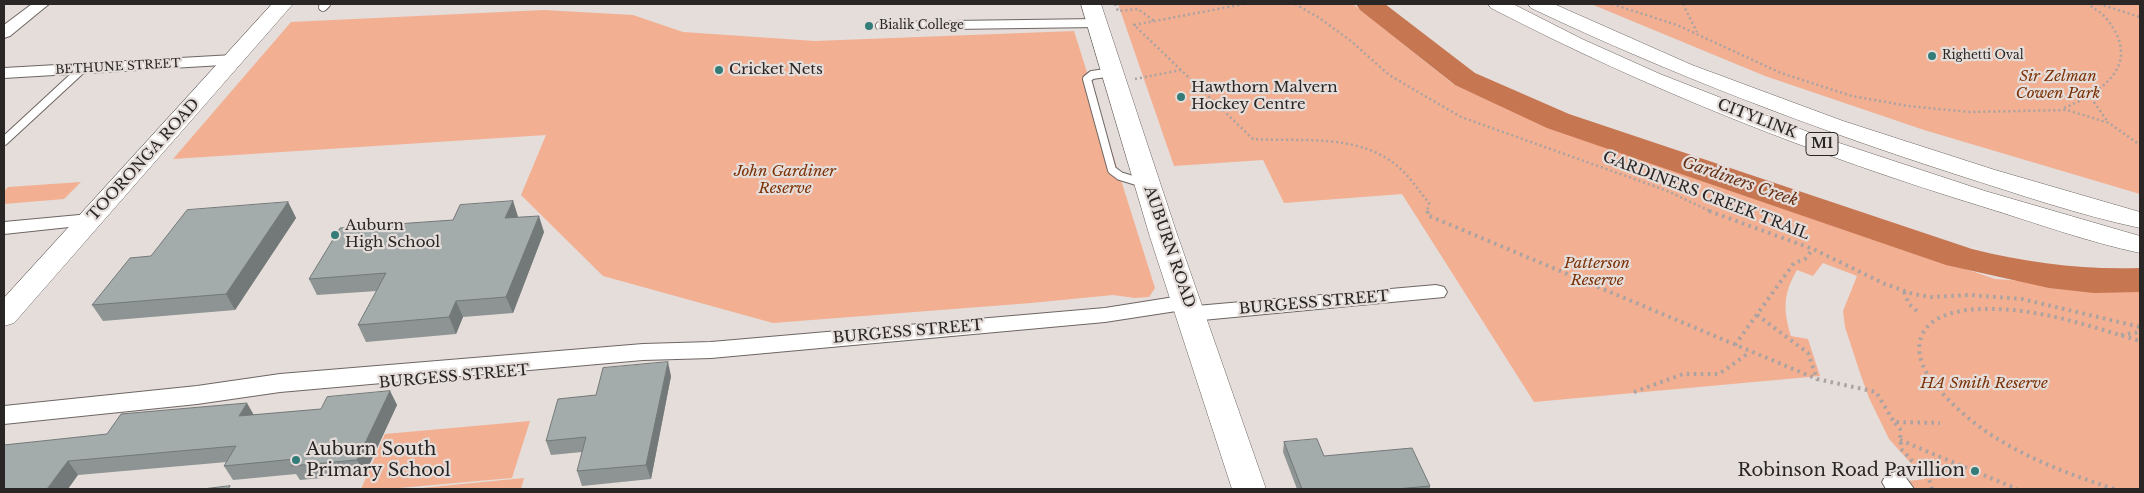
<!DOCTYPE html>
<html>
<head>
<meta charset="utf-8">
<style>
  body { margin:0 }
  #map { position:relative; width:2144px; height:493px; overflow:hidden; background:#e5ddda; font-family:"Libre Baskerville",serif }
  canvas { display:block }
  .frame { position:absolute; inset:0; border:5px solid #292625; pointer-events:none }
</style>
</head>
<body>
<div id="map">
<canvas width="2144" height="493"></canvas>
<div class="frame"></div>
</div>
<script>
const ctx = document.querySelector('canvas').getContext('2d');
ctx.lineJoin = 'round';
function fillPath(path, color) {
  ctx.fillStyle = color;
  ctx.fill(path, 'evenodd');
}
function strokePath(path, color, width, dash) {
  ctx.strokeStyle = color;
  ctx.lineWidth = width;
  ctx.lineCap = dash ? 'butt' : 'round';
  ctx.setLineDash(dash || []);
  ctx.stroke(path);
}
function write(font, color, halo, rows, align = 'center') {
  ctx.font = font + ' "Libre Baskerville",serif';
  ctx.lineWidth = 4.5;
  ctx.setLineDash([]);
  ctx.textBaseline = 'middle';
  ctx.strokeStyle = halo;
  ctx.fillStyle = color;
  for (const [text, x, y, turn = 0] of rows) {
    ctx.save();
    ctx.translate(x, y);
    ctx.rotate((+turn || 0) * Math.PI / 180);
    ctx.textAlign = isNaN(turn) ? turn : align;
    if (halo) ctx.strokeText(text, 0, 0);
    ctx.fillText(text, 0, 0);
    ctx.restore();
  }
}
fillPath(new Path2D(`
  M1118,4H1353L1453,84L1551,128L1995,279L2140,289V489H1915L1908,481L1925,479L1889,439L1869,398L1860,373L1845,327L1843,311L1857,276L1823,263L1813,276L1797,270C1783,294 1783,310 1791,336L1808,339L1820,376L1534,402L1402,194L1284,203L1263,160L1174,166Z
  M1591,4H2140V194L1924,130L1765,76Z
  M544,10L633,15L683,32L815,41L1074,31L1155,288L1149,297L1135,298L1113,295L1031,303L773,323L603,276L521,195L546,135L173,159L291,22Z
  M81,182L64,199L4,204V191L8,187Z
  M530,421L512,478L388,489H361L385,434Z
  M524,478L521,489H411Z`), '#f2af92');
fillPath(new Path2D(`
  M1356,4H1385L1475,73L1569,114L1972,249C2028,263 2083,270 2140,268V292L2094,293L2049,288L1946,265L1547,128L1455,85L1360,10Z`), '#c77652');
const lane = new Path2D(`
  M323,7L326,4
  M880,26L1097,23
  M1113,72L1092,75L1087,79L1112,170L1120,176L1146,184
  M4,141L82,69`);
const street = new Path2D(`
  M32,4H49L10,36L4,38V25Z
  M233,55L239,56L241,60L239,64L4,78V68Z
  M90,214L97,216L100,220L97,224L4,234V222Z
  M1436,285L1444,287L1447,292L1444,297L1192,321L1184,319L1181,314L1183,310L1105,322L711,358L643,360L280,392L197,404L4,424V406L197,386L280,374L643,344L711,342L1105,308L1187,295L1195,297L1198,302L1196,306Z
  M1895,472L1904,475L1914,489H1886L1882,482L1886,475Z`);
const secondary = new Path2D(`
  M1081,4H1101L1178,237L1266,489H1232L1150,237Z`);
const primary = new Path2D(`
  M272,4H293L14,323L4,326V298Z`);
const highway = new Path2D(`
  M1488,4H1513L1582,39L1660,74L1821,137L1985,191L2140,236V253C2088,242 2036,223 1984,207C1814,155 1649,90 1491,8Z
  M1528,4H1554L1692,65L1843,121L1995,170L2140,212V228C2079,215 2018,194 1958,175C1812,128 1670,74 1531,8Z`);
strokePath(lane, '#6d6663', 10);
strokePath(street, '#6d6663', 2);
strokePath(secondary, '#6d6663', 1);
strokePath(primary, '#6d6663', 1);
strokePath(highway, '#6d6663', 1);
strokePath(new Path2D(`
  M1115,4L1118,11L1138,9L1154,21
  M1244,4L1134,25L1253,139C1300,142 1357,133 1396,165C1409,175 1418,190 1429,203L1427,212
  M1295,4L1318,17L1351,41L1389,75L1461,117L1665,190L1712,212
  M1612,4L1677,25L1781,73L1852,96L1908,106L1970,112L2067,110L2109,123L2140,145
  M1683,4L1697,32
  M2099,4L2140,17
  M1135,79L1181,70
  M2091,98L2108,122
  M2064,108C2105,91 2143,63 2106,18C2101,12 2094,9 2088,4`), '#aaa3a1', 2.5, [2, 3]);
strokePath(new Path2D(`
  M1428,211L1427,215L1817,379
  M1709,211L1813,249L1885,284L1913,294L1931,297L1970,295L2022,299L2140,327
  M1904,292L1909,304L1917,311
  M1757,315L1808,353L1817,379L1876,392L1894,422L1940,423
  M2121,335L2140,332
  M1735,345L1794,263L1805,259L1813,249
  M1634,392L1683,374H1719L1750,352
  M1895,423L1900,429L1901,449L1929,479L1932,489
  M1900,440L2017,489
  M2114,489C2047,467 1983,442 1937,387C1925,374 1914,353 1922,335C1932,313 1964,309 1985,309C2039,308 2089,326 2140,341`), '#aaa3a1', 4, [2.5, 4.5]);
strokePath(lane, '#fff', 8);
fillPath(street, '#fff');
fillPath(secondary, '#fff');
fillPath(primary, '#fff');
fillPath(highway, '#fff');
fillPath(new Path2D(`
  M357,4H386L357,5Z
  M513,201L518,217L544,232L513,313L463,317L456,334L366,342L358,325L377,291L317,295L309,279L453,220Z
  M288,202L296,218L235,310L103,321L92,305L151,256Z
  M671,376L651,479L582,486L577,471L582,452L551,455L546,441L596,395Z
  M390,391L397,405L365,474L300,480L296,474L233,480L224,466L227,462L78,475L4,489L107,434L254,415L321,409Z
  M1284,442L1324,456L1430,486V489H1297L1283,452Z`), '#8d9493');
fillPath(new Path2D(`
  M513,201L518,217L505,218Z
  M288,202L296,218L235,310L226,294Z
  M539,216L544,232L513,313L506,297Z
  M456,301L463,317L456,334L449,317Z
  M668,362L671,376L651,479L646,465Z
  M390,391L397,405L365,474L357,460Z
  M247,403L255,417L239,416Z
  M68,461L78,475L68,489H47Z`), '#737878');
const building = new Path2D(`
  M513,201L505,218L539,216L506,297L456,301L449,317L358,325L386,273L309,279L340,228L453,220L460,205Z
  M288,202L226,294L92,305L130,258L151,256L187,210Z
  M668,362L646,465L577,471L586,437L546,441L558,399L596,395L603,368Z
  M390,391L357,460L291,466L295,459L224,466L236,446L68,461L47,489H4V445L107,434L121,414L247,403L239,416L321,409L327,397Z
  M1317,439L1324,456L1412,448L1430,486L1396,489H1302L1284,442Z
  M230,486L228,489H203Z`);
fillPath(building, '#a4acab');
strokePath(building, '#737878', 1);
for (const [x, y, r, color] of [
  [869,26,5,"#347c77"],
  [1932,56,5,"#347c77"],
  [719,70,5,"#347c77"],
  [1181,97,5,"#347c77"],
  [335,235,5,"#347c77"],
  [296,460,5,"#347c77"],
  [1975,471,5,"#347c77"]
]) {
  const dot = new Path2D();
  dot.arc(x, y, r, 0, 2 * Math.PI);
  ctx.fillStyle = color;
  ctx.fill(dot);
  strokePath(dot, '#e5ddda', 2);
}
write('12px', '#292625', '#e5ddda', [
  ["Bialik College",879,26],
  ["Righetti Oval",1942,56]
], 'left');
write('12px', '#292625', '#e5ddda', [
  ["BETHUNE STREET",118,67,-3]
]);
for (const [x, y, w] of [
  [1822,144,32]
]) {
  const box = new Path2D();
  box.roundRect(x - w / 2, y - 11.5, w, 23, 4);
  ctx.fillStyle = '#e5ddda';
  ctx.fill(box);
  strokePath(box, '#292625', 1);
}
write('bold 14px', '#292625', null, [
  ["M1",1822,144]
]);
write('15px', '#292625', '#e5ddda', [
  ["Cricket Nets",729,70],
  ["Hawthorn Malvern",1191,88],
  ["Hockey Centre",1191,105],
  ["Auburn",345,226],
  ["High School",345,243]
], 'left');
write('italic 15px', '#7b3106', '#e5ddda', [
  ["Sir Zelman",2058,77],
  ["Cowen Park",2058,94],
  ["John Gardiner",785,172],
  ["Reserve",785,189],
  ["Patterson",1597,264],
  ["Reserve",1597,281],
  ["HA Smith Reserve",1984,384]
]);
write('15px', '#292625', '#e5ddda', [
  ["CITYLINK",1757,119,21],
  ["TOORONGA ROAD",144,160,-48],
  ["GARDINERS CREEK TRAIL",1706,196,21],
  ["AUBURN ROAD",1169,247,71],
  ["BURGESS STREET",1314,303,-5],
  ["BURGESS STREET",908,332,-5],
  ["BURGESS STREET",454,377,-5]
]);
write('italic 16px', '#663016', '#e5ddda', [
  ["Gardiners Creek",1740,182,19]
]);
write('18px', '#292625', '#e5ddda', [
  ["Auburn South",306,450],
  ["Primary School",306,471],
  ["Robinson Road Pavillion",1965,471,"right"]
], 'left');
</script>
</body>
</html>
